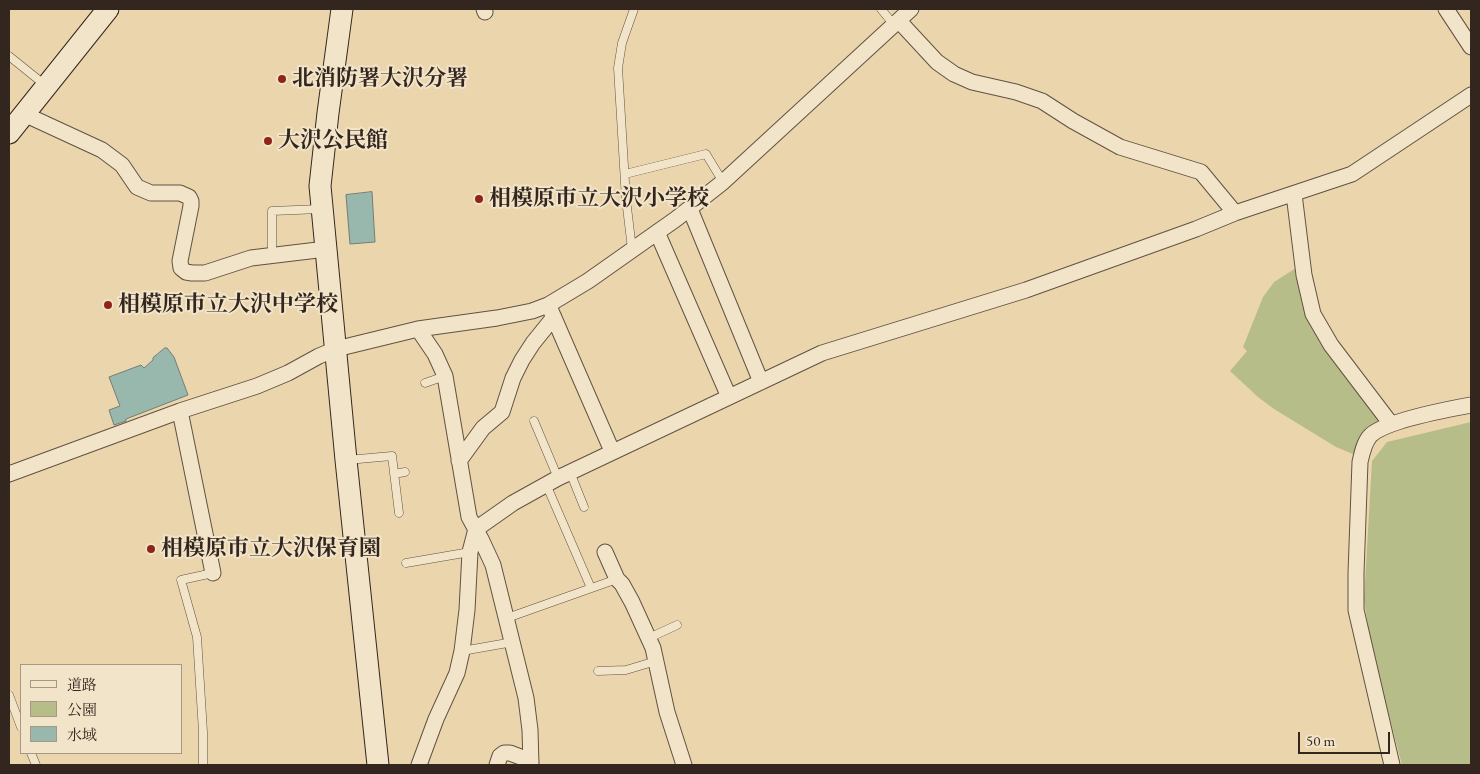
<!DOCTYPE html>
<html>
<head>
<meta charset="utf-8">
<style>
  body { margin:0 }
  #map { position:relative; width:1480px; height:774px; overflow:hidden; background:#ebd5ac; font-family:"EB Garamond","Noto Serif JP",serif }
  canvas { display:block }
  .frame { position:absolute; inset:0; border:10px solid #33261f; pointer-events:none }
  .legend { position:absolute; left:20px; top:664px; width:162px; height:90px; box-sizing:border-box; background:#f2e4c9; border:1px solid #a69885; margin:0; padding:6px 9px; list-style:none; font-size:15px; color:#33261f }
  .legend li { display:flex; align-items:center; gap:10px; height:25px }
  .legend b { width:25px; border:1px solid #a69885 }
  .scale { position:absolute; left:1298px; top:732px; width:92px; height:22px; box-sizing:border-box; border:2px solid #33261f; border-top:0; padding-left:6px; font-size:15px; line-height:18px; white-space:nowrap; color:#33261f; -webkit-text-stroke:4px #f2e4c9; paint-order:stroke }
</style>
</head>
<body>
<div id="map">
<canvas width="1480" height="774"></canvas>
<div class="frame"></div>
<ul class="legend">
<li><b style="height:6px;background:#f2e4c9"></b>道路</li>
<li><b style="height:14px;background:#b7bd89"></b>公園</li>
<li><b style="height:14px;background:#98b8ae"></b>水域</li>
</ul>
<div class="scale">50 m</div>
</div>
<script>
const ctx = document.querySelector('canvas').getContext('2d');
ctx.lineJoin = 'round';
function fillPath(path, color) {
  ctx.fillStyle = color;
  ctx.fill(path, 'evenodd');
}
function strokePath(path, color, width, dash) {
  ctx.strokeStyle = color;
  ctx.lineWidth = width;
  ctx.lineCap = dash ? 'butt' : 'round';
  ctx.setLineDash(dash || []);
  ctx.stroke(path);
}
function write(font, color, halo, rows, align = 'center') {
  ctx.font = font + ' "EB Garamond","Noto Serif JP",serif';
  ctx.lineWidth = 4;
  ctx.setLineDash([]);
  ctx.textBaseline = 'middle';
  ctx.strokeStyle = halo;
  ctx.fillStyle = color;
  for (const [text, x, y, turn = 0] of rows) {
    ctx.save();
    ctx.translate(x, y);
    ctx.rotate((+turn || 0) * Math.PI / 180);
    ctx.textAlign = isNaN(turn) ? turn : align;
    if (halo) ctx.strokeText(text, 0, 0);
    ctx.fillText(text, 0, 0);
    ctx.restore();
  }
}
fillPath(new Path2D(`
  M1296,268L1304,307L1380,417L1377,425L1357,445L1353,454L1336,447L1274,409L1258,397L1230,371L1247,351L1243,347L1263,297L1274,282Z
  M1471,422V765H1402L1372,651L1364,600L1372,461L1387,442Z`), '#b7bd89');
const water = new Path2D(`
  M372,192L375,242L350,244L346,195Z
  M165,348H167L174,357L188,395L126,419V421L114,425L109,410L120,406L109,377L141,365L144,368L153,360V358Z`);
fillPath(water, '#98b8ae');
strokePath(water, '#707e75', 1);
const lane = new Path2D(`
  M881,9L894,25
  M9,56L45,85
  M625,174L706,154L723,182
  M632,249L626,199L618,68L622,43L634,9
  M272,256V211L320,209
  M425,383L445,376
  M534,421L558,478
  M347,460L392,456L399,513
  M570,472L584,507
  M394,474L405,472
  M546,484L591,588
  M406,563L470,552
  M507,618L617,579
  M649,638L677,625
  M462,651L513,642
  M598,671L626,670L656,661
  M9,695L21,727
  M31,753L36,765
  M203,765V732L197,637L181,580L213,573`);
const street = new Path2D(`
  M484,9L485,12
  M1446,9L1471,47
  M899,21L937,62L954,74L972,82L1016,92L1042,101L1073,121L1120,147L1201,172L1235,213
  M24,114L102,150L122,165L137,187L151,193H180L189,197L191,201V206L180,261L181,268L186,272L192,273H205L251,258L326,249
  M1294,194L1304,275L1313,314L1331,345L1391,424
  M690,209L761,382
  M657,232L729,397
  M551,311L612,451
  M418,329L435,354L445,376L469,517L481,539L493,565L526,698L530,730L531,765
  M180,411L213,573
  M459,461L483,428L502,412L513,378L522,360L533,343L554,317
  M9,474L180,411L257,386L288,373L319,356L336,349L418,329L497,318L532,311L548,305L588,281L676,219L723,182L911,9
  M605,552L617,579L622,584L632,602L653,648L667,712L684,765
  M419,765L436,719L457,673L462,651L467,610L470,552L476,529L513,503L558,478L822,353L1026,290L1196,229L1235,213L1352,174L1471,95
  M497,765L500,756L504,753H510L531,761
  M1392,765L1356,610V573L1360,462C1362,453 1364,443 1370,436C1384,421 1449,409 1471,405`);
const secondary = new Path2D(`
  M342,9L328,113L320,186L346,460L378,765
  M9,133L108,9`);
strokePath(lane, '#615242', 9);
strokePath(street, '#615242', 17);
strokePath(secondary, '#33261f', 23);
strokePath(lane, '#f2e4c9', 8);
strokePath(street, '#f2e4c9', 15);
strokePath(secondary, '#f2e4c9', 21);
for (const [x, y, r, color] of [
  [282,79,5,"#8f2418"],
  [268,141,5,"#8f2418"],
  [479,199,5,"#8f2418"],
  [108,305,5,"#8f2418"],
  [151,549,5,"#8f2418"]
]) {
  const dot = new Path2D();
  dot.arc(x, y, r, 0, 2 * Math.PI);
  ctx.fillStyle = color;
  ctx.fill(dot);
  strokePath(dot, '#f2e4c9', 2);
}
write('bold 22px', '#33261f', '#f2e4c9', [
  ["北消防署大沢分署",292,79],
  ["大沢公民館",278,141],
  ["相模原市立大沢小学校",489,199],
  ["相模原市立大沢中学校",118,305],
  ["相模原市立大沢保育園",161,549]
], 'left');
</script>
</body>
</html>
